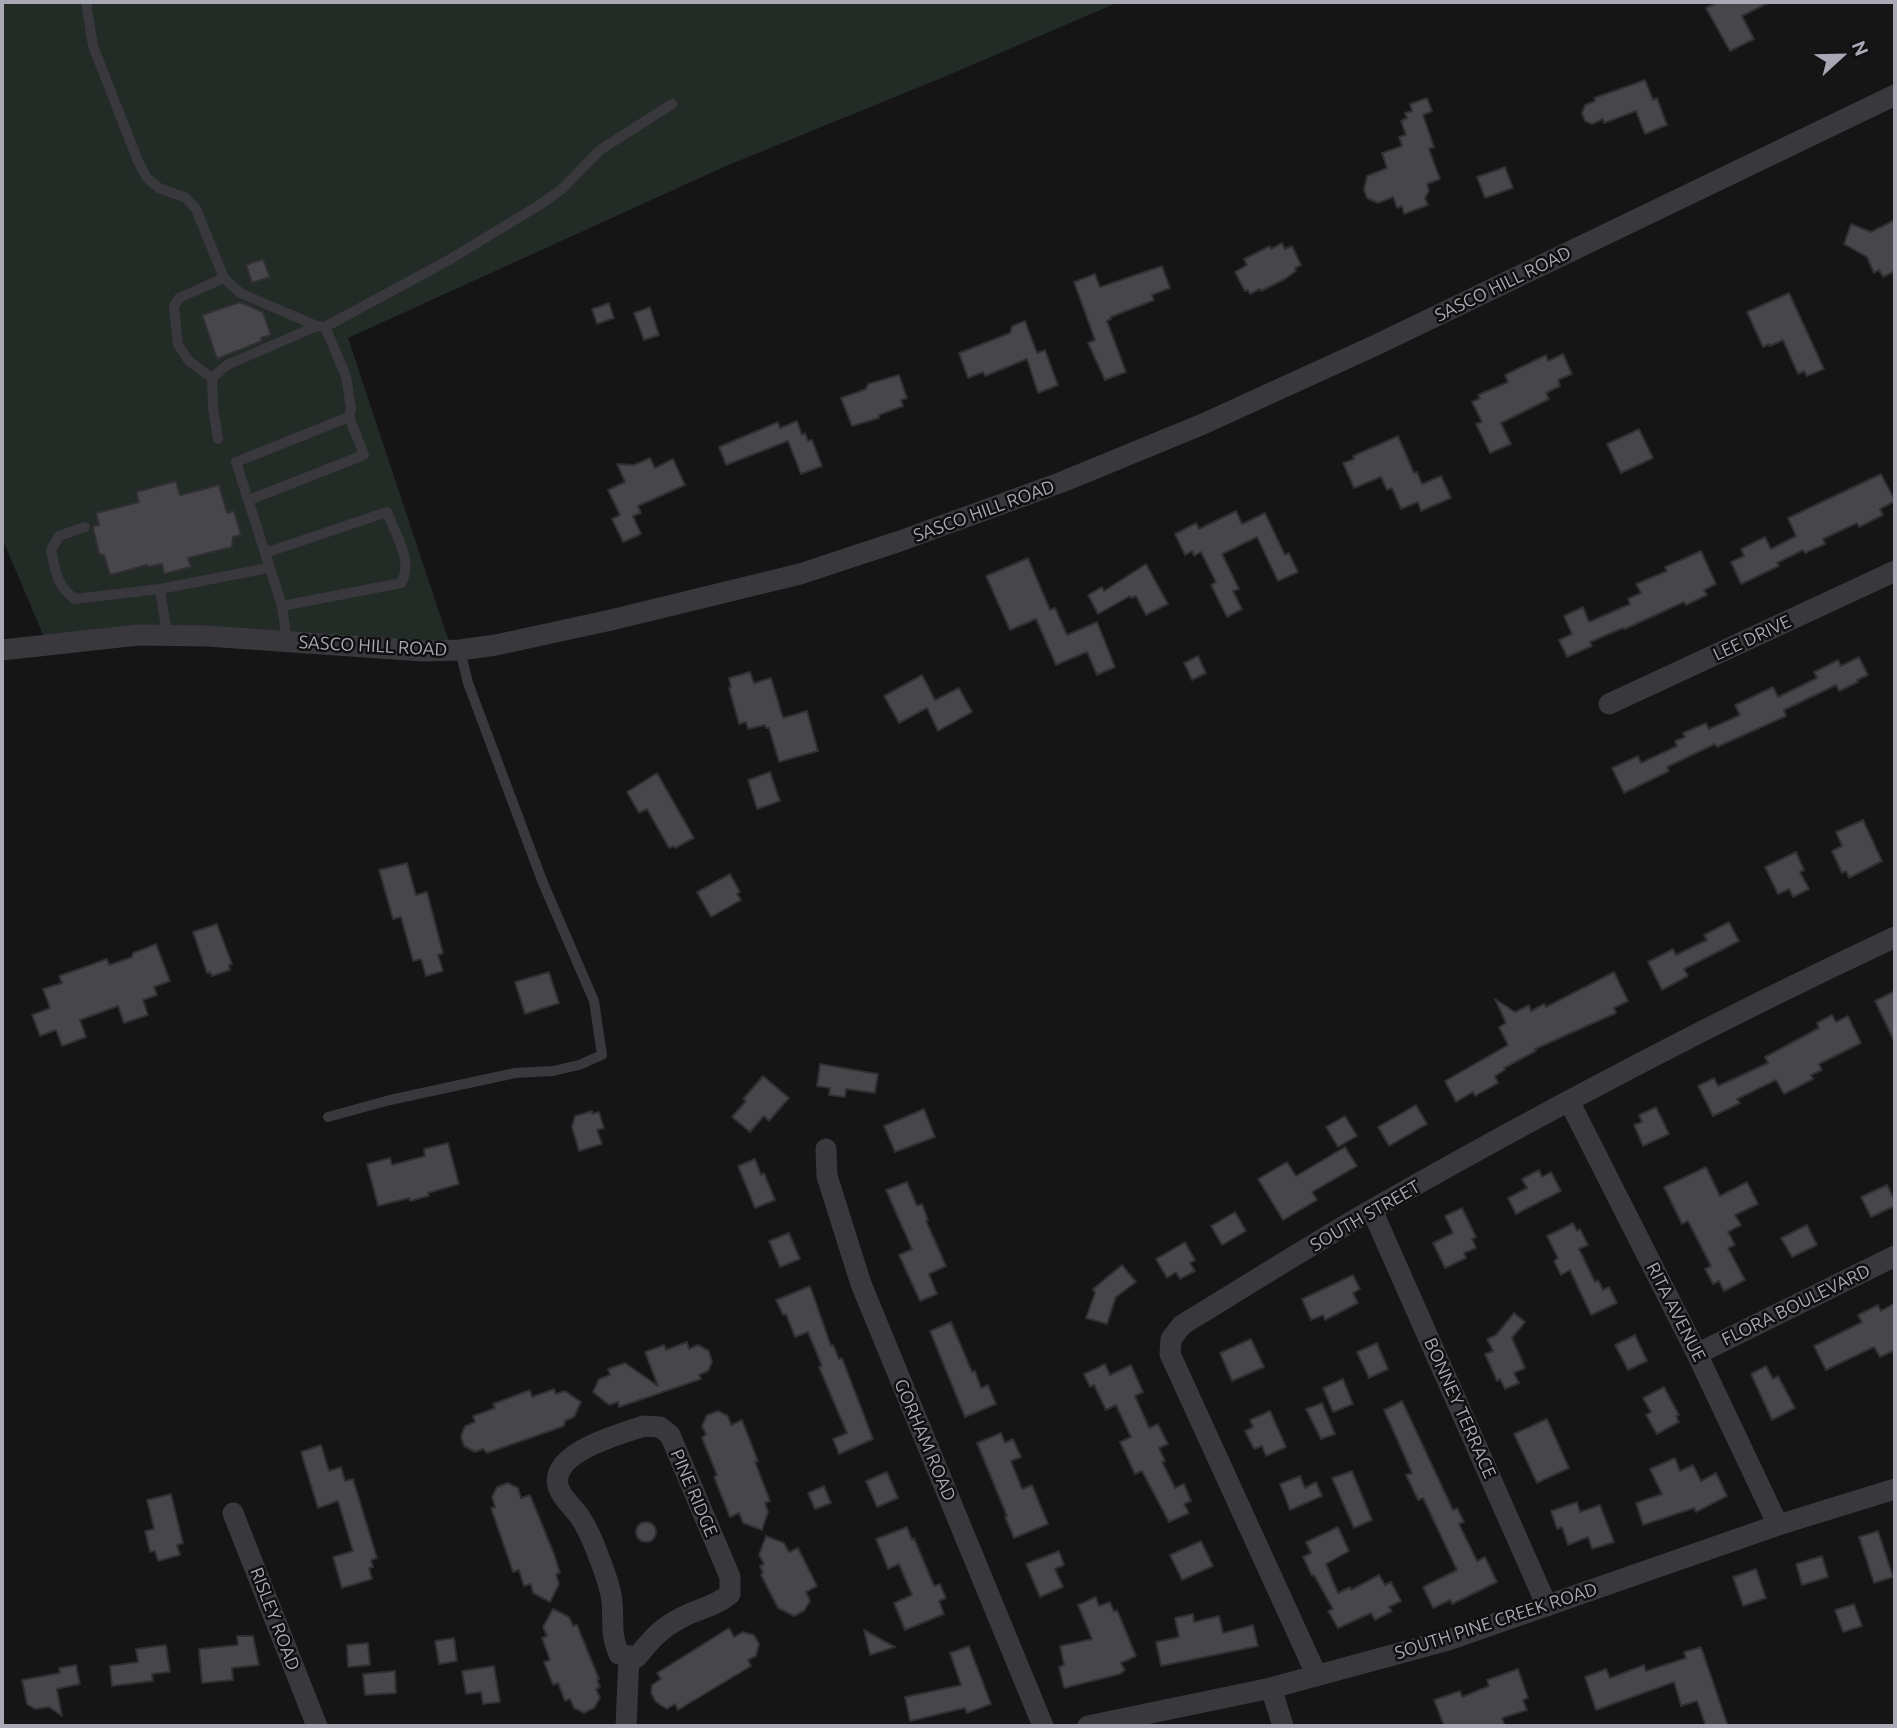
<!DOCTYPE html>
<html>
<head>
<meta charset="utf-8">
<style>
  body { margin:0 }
  #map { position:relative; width:1897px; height:1728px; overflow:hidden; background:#151516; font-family:Ubuntu,sans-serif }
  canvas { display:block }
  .frame { position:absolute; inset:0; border:4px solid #a8a9b5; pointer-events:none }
  .north { position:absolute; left:1806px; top:21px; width:70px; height:70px; -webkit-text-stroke:5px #101011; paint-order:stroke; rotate:68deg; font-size:19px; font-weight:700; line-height:28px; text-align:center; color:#a8a9b5 }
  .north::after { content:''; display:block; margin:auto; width:24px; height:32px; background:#a8a9b5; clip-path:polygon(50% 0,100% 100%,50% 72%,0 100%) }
</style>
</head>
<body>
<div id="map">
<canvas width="1897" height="1728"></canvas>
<div class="frame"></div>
<div class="north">N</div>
</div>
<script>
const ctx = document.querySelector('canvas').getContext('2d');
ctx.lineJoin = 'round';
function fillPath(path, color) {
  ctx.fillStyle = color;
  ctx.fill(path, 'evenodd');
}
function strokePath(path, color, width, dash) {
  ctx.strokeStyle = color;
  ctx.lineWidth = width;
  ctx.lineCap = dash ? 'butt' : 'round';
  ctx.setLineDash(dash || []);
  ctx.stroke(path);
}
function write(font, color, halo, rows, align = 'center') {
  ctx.font = font + ' Ubuntu,sans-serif';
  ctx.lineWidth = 5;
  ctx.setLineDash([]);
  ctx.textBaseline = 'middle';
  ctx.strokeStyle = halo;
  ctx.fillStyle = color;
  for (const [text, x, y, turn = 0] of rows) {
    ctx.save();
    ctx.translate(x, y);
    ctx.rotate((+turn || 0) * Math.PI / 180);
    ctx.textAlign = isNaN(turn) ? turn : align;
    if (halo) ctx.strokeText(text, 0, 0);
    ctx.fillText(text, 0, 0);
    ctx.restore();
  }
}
fillPath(new Path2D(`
  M2,2H1119L951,74L726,166L348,338L450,645L44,637L2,538Z`), '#232b27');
const building = new Path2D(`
  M1718,2H1770L1742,16L1754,39L1730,51L1706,8Z
  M1645,80L1653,100L1657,98L1667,125L1645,134L1636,111L1604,123L1603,119L1592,124L1585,121L1582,113L1585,105L1595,101L1594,98Z
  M1427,98L1432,111L1423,115L1434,147L1429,149L1440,179L1427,184L1429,191L1425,198L1428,205L1404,214L1402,206L1397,208L1393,197L1378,203L1367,198L1364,190L1367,176L1387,168L1382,153L1402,146L1399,137L1406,135L1401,121L1407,118L1405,113L1412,111L1410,104Z
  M1505,167L1513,188L1485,198L1477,177Z
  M1895,220V271L1883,277L1879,270L1874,273L1867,257L1844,244L1851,224L1871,232Z
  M1282,243L1285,249L1292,246L1301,265L1295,268L1296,271L1285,279L1261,291L1260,289L1250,294L1248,290L1245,291L1235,272L1247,265L1244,259L1270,246L1271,249Z
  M263,259L270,277L252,283L246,265Z
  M1162,266L1170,288L1152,295L1154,300L1111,317V319L1107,321L1126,372L1105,380L1088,343L1095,340L1074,282L1095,274L1100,287Z
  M1789,293L1824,369L1807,376L1804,371L1798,374L1783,340L1770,346L1769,344L1763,347L1747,312Z
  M240,302L263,312L271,335L261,338L262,341L217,359L202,315Z
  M609,303L614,318L597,324L592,309Z
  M650,307L659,335L644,340L634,313Z
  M1025,321L1037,353L1045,350L1058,385L1038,393L1027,359L985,376L983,372L968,378L959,353L1010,333L1012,326Z
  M1563,354L1572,374L1558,380L1560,386L1546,393L1549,399L1501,423L1511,444L1490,453L1476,424L1482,422L1472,402L1480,398L1478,395L1508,382L1505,375L1546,355L1548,361Z
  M899,375L907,398L901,400L903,406L879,415V418L852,426L841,398L866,389L868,384Z
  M797,421L802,435L805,433L808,441L812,440L822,466L801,474L788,441L726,465L719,447L778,422L780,428Z
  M1639,429L1653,458L1621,473L1607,444Z
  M1398,436L1414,473L1417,472L1422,484L1441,476L1451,498L1421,511L1418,502L1401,509L1392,488L1387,490L1381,477L1354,488L1343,463L1354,459L1353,456Z
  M650,458L655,468L673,459L685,485L638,506L641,513L633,516L641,534L623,542L612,519L620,515L608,490L625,482L617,464L634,465Z
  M1881,474L1895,501L1880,509L1883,515L1859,527L1857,523L1823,539L1825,544L1805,553L1803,550L1777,563L1779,566L1741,584L1731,562L1744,556L1741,549L1765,537L1771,549L1796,536L1788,518Z
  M176,481L180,495L219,485L227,513L234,511L241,535L233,537L232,547L188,558L191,567L164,574L162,564L148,567L147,565L110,575L104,555L99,554L93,528V526L99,525L96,513L139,502L136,492Z
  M1236,511L1242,524L1265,513L1285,555L1289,553L1298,572L1278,581L1257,537L1222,554L1239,589L1233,591L1242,609L1227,617L1211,585L1216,582L1201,552L1194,556L1192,551L1185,555L1175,534L1196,523L1199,529Z
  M1701,551L1716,584L1704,590L1707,595L1686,605L1684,602L1625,629L1623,628L1590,642L1592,646L1567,657L1559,640L1572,634L1564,616L1583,607L1589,622L1630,604L1628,599L1641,593L1636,584L1667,571L1665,567Z
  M1028,558L1050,610L1055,608L1067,635L1097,622L1115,667L1097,675L1087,652L1056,665L1036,619L1010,630L986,576Z
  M1146,564L1168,604L1146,615L1136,596L1131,598L1130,596L1098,614L1088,595L1102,587L1104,591Z
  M1198,656L1206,673L1192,680L1184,663Z
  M1859,657L1868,675L1857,680L1858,682L1839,691L1836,685L1784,710L1786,716L1717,747L1715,744L1667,767L1669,771L1624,793L1612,768L1638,756L1641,763L1677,746L1675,741L1685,737L1683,733L1706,723L1709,729L1740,715L1735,705L1773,687L1778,697L1817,678L1814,672L1838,660L1841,666Z
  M750,672L754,683L771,678L783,718L807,711L818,751L779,762L769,728H766L765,725L748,729L746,722L739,724L729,688L731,687L729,678Z
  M922,675L935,700L959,688L972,712L938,731L927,708L899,723L884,696Z
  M770,772L780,801L757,809L748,780Z
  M657,773L694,838L675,848L673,846L669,848L647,809L639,813L627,792Z
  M1863,820L1882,861L1849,878L1846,871L1842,873L1832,851L1842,846L1836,832Z
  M1796,852L1804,870L1800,872L1809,889L1793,897L1789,889L1778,894L1765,867Z
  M407,863L416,895L427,892L443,953L438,955L443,971L426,976L421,959L413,961L401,917L393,919L379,870Z
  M730,874L740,892L737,894L741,900L711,917L697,892Z
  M1729,922L1739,941L1684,969L1688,976L1662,990L1648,962L1673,949L1676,955L1707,940L1704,935Z
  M217,924L232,964L229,965L230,970L212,976L210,972L207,973L193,932Z
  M156,944L170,981L154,987L157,995L143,1000L148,1015L124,1023L118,1006L80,1020L86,1037L62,1046L56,1030L40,1036L32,1015L50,1008L43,989L62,983L59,976L107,959L109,965L132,957L133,953Z
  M549,972L559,1003L525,1014L515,982Z
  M1614,972L1628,1001L1614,1008L1616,1013L1535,1049L1536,1051L1504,1068L1505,1070L1495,1076L1498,1083L1475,1096L1473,1092L1456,1102L1445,1081L1508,1045L1499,1027L1506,1023L1495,999L1515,1012L1529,1005L1531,1011L1544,1004L1546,1007Z
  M1895,991V1043L1875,1001Z
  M1832,1015L1836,1022L1848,1016L1861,1043L1819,1064L1822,1070L1811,1075L1813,1079L1784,1094L1776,1080L1737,1099L1740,1103L1713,1116L1698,1086L1714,1078L1718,1086L1768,1063L1765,1057L1819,1028L1817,1023Z
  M820,1064L878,1074L875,1093L846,1089L845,1097L829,1095L830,1088L817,1086Z
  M763,1076L789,1098L769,1121L764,1116L750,1132L732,1117L746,1101L743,1099Z
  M1416,1105L1427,1124L1389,1146L1378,1127Z
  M1656,1107L1669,1134L1643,1146L1634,1125L1642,1122L1639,1115Z
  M924,1109L935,1137L895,1152L884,1126Z
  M592,1111V1114L599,1112L604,1128L597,1130L602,1144L579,1151L572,1127L575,1116Z
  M1345,1116L1357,1136L1338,1147L1326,1127Z
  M448,1143L459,1184L428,1193L429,1196L410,1201L409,1198L378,1206L367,1164L390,1158L392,1165L425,1156L424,1149Z
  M1345,1147L1357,1166L1312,1192L1317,1200L1283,1220L1258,1179L1287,1162L1296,1176Z
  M755,1159L761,1175L764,1173L775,1200L755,1208L738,1166Z
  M1706,1167L1720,1196L1747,1182L1758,1204L1735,1215L1741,1225L1728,1232L1735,1245L1728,1248L1745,1280L1724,1291L1719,1281L1713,1284L1705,1269L1711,1266L1688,1221L1682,1224L1664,1187Z
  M1539,1170L1542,1177L1551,1172L1561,1191L1516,1214L1508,1198L1527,1188L1522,1179Z
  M907,1182L917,1206L922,1204L928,1220L926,1221L946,1266L929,1274L937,1294L920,1301L899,1255L912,1249L886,1190Z
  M1887,1185L1895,1201V1206L1871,1217L1861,1197Z
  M1462,1208L1476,1237L1472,1239L1476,1248L1464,1253L1466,1258L1445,1268L1433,1243L1453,1233L1445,1216Z
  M1235,1212L1246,1231L1222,1245L1211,1226Z
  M1573,1223L1577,1231L1580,1229L1588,1245L1579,1249L1595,1282L1598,1280L1603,1290L1609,1287L1617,1303L1591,1315L1570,1270L1561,1275L1554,1261L1558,1258L1547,1236Z
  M1807,1225L1817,1245L1792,1257L1781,1238Z
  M789,1233L800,1259L780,1267L769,1241Z
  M1185,1242L1195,1260L1190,1263L1195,1271L1180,1279L1176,1272L1167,1278L1156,1259Z
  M1122,1265L1136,1282L1116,1297L1107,1324L1086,1318L1095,1293L1093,1289Z
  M1353,1275L1360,1289L1353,1293L1358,1303L1325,1320L1323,1315L1311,1320L1302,1299Z
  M810,1286L831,1346L833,1345L839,1359L842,1358L873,1439L839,1454L833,1439L847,1433L819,1367L822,1366L808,1332L795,1337L786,1314L783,1315L776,1300Z
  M1895,1303V1350L1880,1357L1874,1347L1826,1370L1814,1346L1862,1322L1858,1315L1878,1305L1881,1311Z
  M1514,1313L1525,1322L1512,1338L1525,1368L1514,1373L1519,1383L1505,1389L1500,1379L1497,1381L1485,1354L1493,1351L1487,1339L1496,1335Z
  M951,1322L972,1372L975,1371L981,1388L988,1385L996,1404L965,1417L930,1331Z
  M1635,1335L1647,1361L1628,1370L1615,1345Z
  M1251,1339L1264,1367L1232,1381L1220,1353Z
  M687,1342L689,1349L698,1345L709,1351L712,1362L708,1371L699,1375L701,1379L619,1407L618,1402L609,1405L593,1392L599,1379L610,1375L608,1369L625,1363L658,1386L645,1352L664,1345L666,1350Z
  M1377,1343L1388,1369L1369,1378L1357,1352Z
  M1105,1364L1110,1375L1131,1365L1143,1392L1135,1396L1149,1428L1158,1424L1168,1444L1159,1448L1165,1461L1162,1462L1175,1488L1184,1484L1191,1501L1184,1504L1189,1513L1169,1522L1142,1471L1135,1474L1120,1442L1131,1437L1116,1405L1106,1410L1094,1385L1090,1387L1084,1374Z
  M1766,1366L1773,1379L1778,1376L1795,1408L1772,1420L1751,1374Z
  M1343,1379L1353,1404L1333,1412L1323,1388Z
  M1664,1387L1679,1415L1676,1416L1679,1422L1657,1434L1646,1415L1651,1412L1643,1398Z
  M554,1389L556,1394L565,1391L581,1402L574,1417L565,1421L564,1426L487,1453L483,1449L475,1452L464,1446L461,1436L465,1426L475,1422L473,1416L495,1408L493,1404L530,1390L532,1397Z
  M1402,1401L1453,1510L1457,1508L1464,1522L1459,1524L1477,1561L1485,1557L1497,1582L1452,1604L1450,1600L1433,1608L1423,1587L1457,1570L1423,1498L1418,1500L1406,1475L1412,1473L1384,1410Z
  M1322,1403L1335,1434L1321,1439L1306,1409Z
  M718,1411L728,1416L731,1425L742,1420L758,1461L755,1462L770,1501L765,1503L768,1512L762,1530L743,1523L739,1513L730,1517L714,1477L717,1475L702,1438L706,1434L702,1426L707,1415Z
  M1270,1411L1286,1447L1266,1456L1262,1446L1254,1449L1245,1431L1253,1427L1250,1420Z
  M1547,1419L1569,1468L1537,1483L1514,1434Z
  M1001,1433L1005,1443L1013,1439L1021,1457L1011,1461L1022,1489L1032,1485L1048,1524L1014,1538L1005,1517L1007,1516L977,1443Z
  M321,1445L329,1471L341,1467L345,1481L353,1479L377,1558L371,1560L373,1567L369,1568L372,1579L342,1588L333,1557L353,1551L338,1501L318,1508L301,1452Z
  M1675,1458L1680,1471L1693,1465L1701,1481L1716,1473L1727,1496L1696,1512L1694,1508L1643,1525L1636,1503L1662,1494L1650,1469Z
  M1352,1471L1372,1520L1354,1528L1332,1478Z
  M887,1472L898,1498L877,1507L866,1481Z
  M1300,1476L1305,1488L1316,1482L1322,1496L1290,1510L1280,1484Z
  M508,1483L518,1488L521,1498L530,1495L554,1554L560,1573L556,1574L559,1584L550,1602L533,1593L531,1584L524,1586L519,1570L513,1572L491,1508L495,1507L492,1497L497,1487Z
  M824,1486L831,1503L815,1509L808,1493Z
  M171,1494L183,1543L177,1545L180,1555L158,1561L155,1551L150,1552L145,1531L154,1529L147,1500Z
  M1577,1502L1580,1512L1600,1505L1614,1542L1592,1549L1588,1537L1568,1545L1562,1527L1557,1529L1551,1511Z
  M636 1532a10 10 0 1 1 20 0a10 10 0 1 1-20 0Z
  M907,1527L912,1540L914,1538L934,1586L940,1584L946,1598L939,1601L944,1614L905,1630L894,1603L912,1595L899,1564L888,1569L876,1539Z
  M1338,1527L1349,1551L1326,1564L1338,1593L1350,1587L1351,1590L1379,1575L1385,1585L1391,1582L1401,1601L1389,1607L1392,1611L1375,1620L1371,1613L1338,1628L1328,1611L1333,1609L1314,1575L1312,1576L1303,1557L1311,1553L1306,1542Z
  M1878,1531L1893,1577L1874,1583L1859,1537Z
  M766,1536L784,1543L789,1552L798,1548L817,1586L806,1592L810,1601L804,1611L794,1616L778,1608L761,1575L763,1573L760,1566L764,1564L759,1555Z
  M1201,1541L1213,1566L1182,1580L1170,1555Z
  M1059,1551L1064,1565L1055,1569L1063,1587L1040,1597L1026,1564Z
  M1822,1556L1828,1577L1802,1585L1796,1564Z
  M1756,1569L1766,1598L1743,1606L1733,1577Z
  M1096,1597L1099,1606L1110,1602L1114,1612L1117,1610L1136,1656L1121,1663L1125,1670L1120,1674L1064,1688L1059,1667L1064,1665L1060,1646L1092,1639L1078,1605Z
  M1854,1604L1862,1626L1843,1632L1835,1610Z
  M553,1609L569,1617L573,1626L577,1625L599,1679L597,1680L600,1687L596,1689L600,1698L594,1708L584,1713L574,1708L570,1699L565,1701L558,1683L553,1685L544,1662L550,1660L542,1638L547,1636L543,1627Z
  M1193,1614L1194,1622L1219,1616L1223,1633L1253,1625L1258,1646L1161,1666L1156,1642L1179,1637L1175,1618Z
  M729,1628L734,1637L743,1632L754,1635L759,1644L756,1656L748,1660L751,1666L678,1710L675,1704L667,1709L656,1702L651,1693L652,1685L661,1679L657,1673Z
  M864,1630L895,1647L870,1655Z
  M237,1636H253L259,1665L232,1668L233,1680L202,1683L199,1649L238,1645Z
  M454,1638L457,1661L439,1664L435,1641Z
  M368,1643L370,1665L348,1667L347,1645Z
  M166,1645L170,1672L152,1674L153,1681L112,1686L110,1666L138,1662L136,1649Z
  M969,1646L991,1704L967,1713L965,1708L910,1721L905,1697L961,1685L950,1653Z
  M1701,1647L1728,1726H1706L1697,1701L1681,1706L1674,1682L1596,1710L1585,1677L1606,1669L1610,1678L1644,1665L1646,1671L1686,1658L1684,1652Z
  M76,1665L80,1684L57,1689L62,1716L49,1707L35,1709L27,1704L22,1680L60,1673L59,1668Z
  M494,1666L500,1702L483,1704L481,1692L466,1694L462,1671Z
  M1518,1669L1528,1698L1523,1700L1527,1710L1502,1718L1505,1726H1444L1434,1700L1460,1691L1462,1697L1489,1686L1487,1680Z
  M395,1671L396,1693L365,1695L363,1674Z`);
fillPath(building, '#47474b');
strokePath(building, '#302f32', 2);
strokePath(new Path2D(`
  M86,2L93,46L138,161L147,178L159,188L186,198L196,209L224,278L240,293L317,326L325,327L449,260L541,204L562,189L600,150L672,104
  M212,378L189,361L178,345L174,306L179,298L224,278
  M212,378L227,365L317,326
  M212,378L213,408L218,439
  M249,500L364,455L349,417L351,408L346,376L325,327
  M85,527L59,536L51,550C55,570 57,587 75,599L160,589L167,635
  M265,553L387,512C395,533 414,562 401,583L282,606
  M160,589L268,568
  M287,641L282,606L236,462L349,417
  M328,1117L390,1100L515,1073L553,1071L579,1065L602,1055L594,1001L543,883L468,683L460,650`), '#39383d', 10);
strokePath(new Path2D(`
  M2,650L138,635L207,636L423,651L460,650L496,645L611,620L800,574L900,541L1062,482L1203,424L1376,345L1895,95
  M1609,704L1895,571
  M1569,1101L1697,1354L1778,1525
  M826,1149L827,1176L861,1284L1043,1726
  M1372,1210L1547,1606
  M1697,1354L1895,1256
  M644,1426L660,1427L670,1435L730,1577V1594C715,1607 696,1609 679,1619C661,1628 649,1642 637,1657L619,1654C610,1633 614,1624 612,1602C611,1589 605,1573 600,1560C595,1546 588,1529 580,1517C574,1508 564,1500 560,1491C542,1454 621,1434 644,1426Z
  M233,1513L317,1726
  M1317,1676L1170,1354L1171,1339L1182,1325C1246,1286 1309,1246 1373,1209C1543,1112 1718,1020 1895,937
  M1271,1688L1283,1726
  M626,1726L629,1656
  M1088,1726L1271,1688L1448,1640L1778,1525L1895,1489`), '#39383d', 21);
write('18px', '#a8a9b5', '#101011', [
  ["SASCO HILL ROAD",1503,284,-26],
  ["SASCO HILL ROAD",984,511,-20],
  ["LEE DRIVE",1752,638,-25],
  ["SASCO HILL ROAD",373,646,3],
  ["SOUTH STREET",1365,1216,-30],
  ["FLORA BOULEVARD",1796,1305,-26],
  ["RITA AVENUE",1676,1312,63],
  ["BONNEY TERRACE",1460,1408,66],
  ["GORHAM ROAD",925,1440,67],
  ["PINE RIDGE",694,1493,67],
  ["RISLEY ROAD",275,1619,69],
  ["SOUTH PINE CREEK ROAD",1496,1621,-18]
]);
</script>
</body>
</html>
